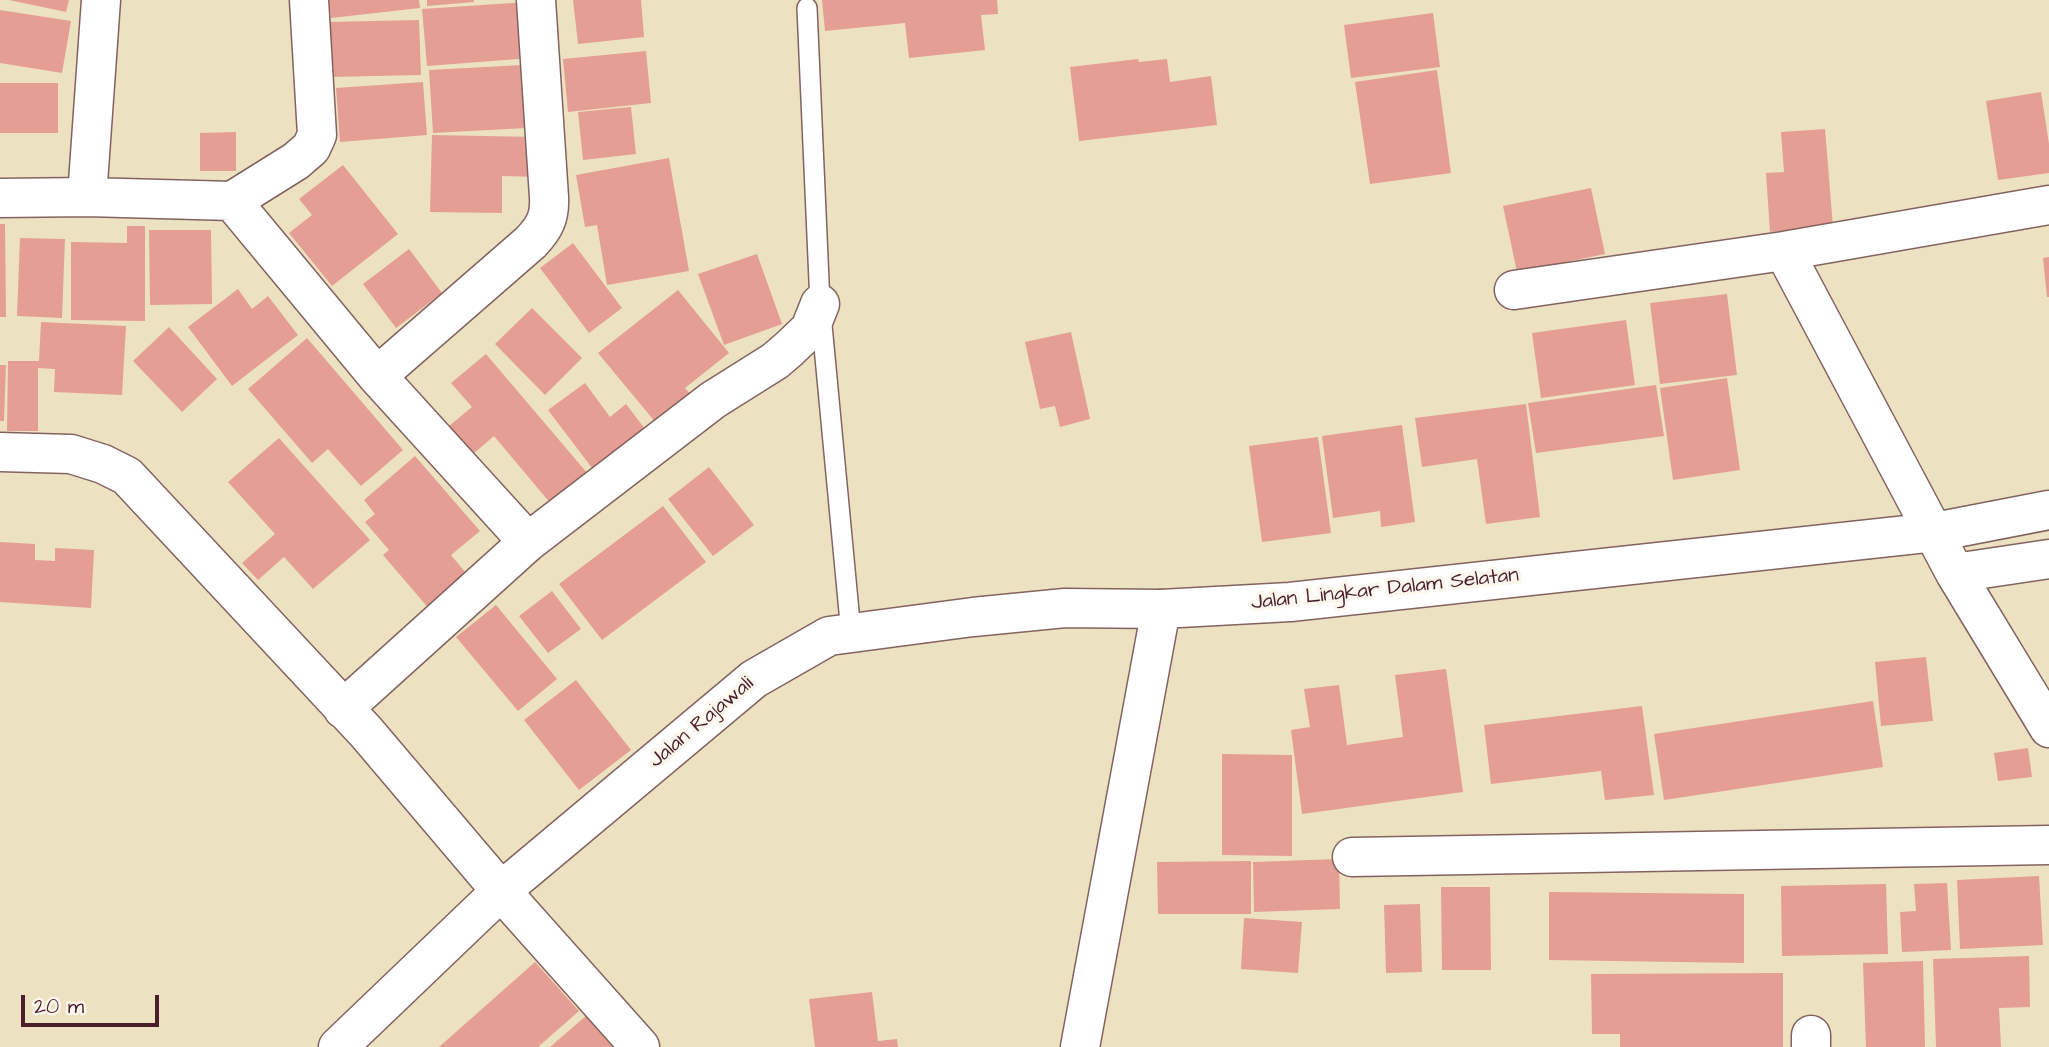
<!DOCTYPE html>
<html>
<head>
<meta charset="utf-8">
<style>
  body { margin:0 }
  #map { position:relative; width:2049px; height:1047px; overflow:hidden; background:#ece2c1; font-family:"Architects Daughter",sans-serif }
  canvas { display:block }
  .scale { position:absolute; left:21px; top:995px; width:138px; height:32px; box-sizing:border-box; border:4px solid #4a1f2b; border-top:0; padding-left:9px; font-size:21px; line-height:24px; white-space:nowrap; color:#4a1f2b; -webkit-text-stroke:5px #fbf7ec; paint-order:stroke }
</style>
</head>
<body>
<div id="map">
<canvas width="2049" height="1047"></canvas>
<div class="scale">20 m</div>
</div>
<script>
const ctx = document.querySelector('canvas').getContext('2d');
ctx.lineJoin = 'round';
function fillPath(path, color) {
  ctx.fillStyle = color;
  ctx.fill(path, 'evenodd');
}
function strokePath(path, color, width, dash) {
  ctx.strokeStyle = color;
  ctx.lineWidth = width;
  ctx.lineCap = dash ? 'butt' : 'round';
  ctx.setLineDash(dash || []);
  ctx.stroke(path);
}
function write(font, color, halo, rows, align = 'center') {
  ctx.font = font + ' "Architects Daughter",sans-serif';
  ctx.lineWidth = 7;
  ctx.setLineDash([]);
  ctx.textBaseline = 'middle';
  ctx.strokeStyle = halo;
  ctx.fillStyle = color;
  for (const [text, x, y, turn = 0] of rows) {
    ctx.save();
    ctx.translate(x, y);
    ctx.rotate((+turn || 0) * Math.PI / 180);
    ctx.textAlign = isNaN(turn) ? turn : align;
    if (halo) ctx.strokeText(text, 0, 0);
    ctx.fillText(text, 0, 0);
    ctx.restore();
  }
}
fillPath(new Path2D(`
  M9,0H69L66,12Z
  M329,0H419L420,8L331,18Z
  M427,0H474V2L427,6Z
  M573,0H641L644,37L578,44Z
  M822,0H997L998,14L981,15L985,50L909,58L905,23L825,31Z
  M528,2L531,58L427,66L422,9Z
  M0,10L71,21L62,73L0,63Z
  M1433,13L1440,67L1351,78L1344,25Z
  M419,20L421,75L329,77L328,22Z
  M646,51L651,103L568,112L563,59Z
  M1138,59L1139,62L1167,59L1170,82L1211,76L1217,125L1079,141L1070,67Z
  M523,65L527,128L433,133L429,70Z
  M1437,70L1451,173L1370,184L1355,82Z
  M423,82L427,135L340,142L336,88Z
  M0,83H58V133H0Z
  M2041,92L2049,144V173L1998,180L1986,101Z
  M631,107L636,154L583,160L578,112Z
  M1825,129L1833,227L1770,232L1766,173L1784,172L1781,132Z
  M236,132V171H200V133Z
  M432,135L538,137V177L502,176V213L430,212Z
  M669,158L689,271L607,285L597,225L585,227L576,175Z
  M343,165L398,234L332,286L289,233L312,215L299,199Z
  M1591,188L1605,254L1517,272L1503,206Z
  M0,224H5L6,317H0Z
  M127,226H145V321L71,320V242L127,243Z
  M149,230H211L212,304L150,305Z
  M20,238L65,239L62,318L17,316Z
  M573,243L622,308L589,333L540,268Z
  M409,249L442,293L396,328L363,284Z
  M757,254L782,324L724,345L698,274Z
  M2049,257V297H2047L2043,258Z
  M238,289L252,309L268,296L298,335L232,386L188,327Z
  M678,290L729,353L685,388L691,395L656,423L598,353Z
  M1727,294L1737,375L1660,384L1650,303Z
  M532,308L582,358L545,395L495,344Z
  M1626,320L1635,385L1541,398L1532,333Z
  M41,322L126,326L122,395L54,392L55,369L38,368V431H7L8,361H39Z
  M169,327L217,379L182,412L133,361Z
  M1071,332L1090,419L1060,427L1055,406L1040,409L1025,342Z
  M307,338L403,450L361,486L328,449L312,463L248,389Z
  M486,354L588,474L551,504L494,436L473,454L449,426L472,407L451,383Z
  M0,365H6L4,421H0Z
  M1727,378L1740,470L1673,480L1660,388Z
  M585,383L610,417L626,404L645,429L592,468L548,410Z
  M1656,385L1664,436L1536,453L1528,403Z
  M1526,404L1540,517L1486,524L1477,459L1422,467L1415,418Z
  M1402,425L1415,522L1381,527L1380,511L1333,518L1322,436Z
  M1318,437L1331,533L1262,542L1249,446Z
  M279,438L370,540L313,589L284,557L258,580L242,563L275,534L228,482Z
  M415,456L480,531L451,555L470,578L431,611L383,555L389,550L365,522L375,514L364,500Z
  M709,467L754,525L713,556L668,499Z
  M663,506L706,562L602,640L559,584Z
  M0,542L35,544V560L55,561V548L94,550L91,608L0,602Z
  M552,591L581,629L548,653L519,616Z
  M496,605L557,679L518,711L456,637Z
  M1926,657L1933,721L1881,726L1875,662Z
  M1446,669L1463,792L1302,814L1291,730L1310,727L1304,689L1339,685L1347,745L1403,737L1395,675Z
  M576,680L631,750L579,790L524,720Z
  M1873,701L1883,767L1664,800L1654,734Z
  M1642,706L1654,795L1605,800L1601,771L1491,784L1484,725Z
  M2028,748L2032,777L1998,781L1994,753Z
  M1222,754L1292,755V856L1222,855Z
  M1339,859L1340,909L1254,912L1253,862Z
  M1251,861V914H1158L1157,862Z
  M2039,876L2043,945L1960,949L1957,880Z
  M1947,883L1951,950L1902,952L1900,912L1916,911L1914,884Z
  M1886,884L1888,954L1782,956L1781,886Z
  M1441,887H1490L1491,970H1442Z
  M1549,892L1744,894V963L1549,960Z
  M1420,904L1422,972L1386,973L1384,905Z
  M1244,918L1302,922L1298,973L1241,969Z
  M2029,956L2030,1007L1999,1008L2001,1047H1936L1933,959Z
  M1923,961L1925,1047H1866L1863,963Z
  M535,962L579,1011L538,1047H439Z
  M1783,973V1047H1620V1034H1592L1591,974Z
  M872,992L878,1041L897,1039L898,1047H815L809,999Z
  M587,1015L615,1047H550Z`), '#e59e93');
const service = new Path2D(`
  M807,8L820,304L851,633`);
const minor = new Path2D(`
  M87,197L101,0
  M0,198L87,197L232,201L296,161L311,148L317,135L309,0
  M232,201L377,376L528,542
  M2049,205L1784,251L1955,573L2049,728
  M1514,290L1784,251
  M377,376L531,242C545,227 550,217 549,197L536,0
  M0,452L71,454L103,464L127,476L366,732L501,891L640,1047
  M1955,573L2049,559
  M343,709L528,542L713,400L775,361L789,349L810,329L820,304
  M1352,857L2049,845
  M1811,1035V1047`);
const tertiary = new Path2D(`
  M338,1047L501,891L754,679L829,636L973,617L1065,608L1161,609`);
const primary = new Path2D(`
  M1080,1047L1161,609L1290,602L1935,532L2049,510`);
strokePath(service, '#836360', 22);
strokePath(minor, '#836360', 41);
strokePath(tertiary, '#836360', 41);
strokePath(primary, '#836360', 41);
strokePath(service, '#fff', 19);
strokePath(minor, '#fff', 38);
strokePath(tertiary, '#fff', 38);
strokePath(primary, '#fff', 38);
write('21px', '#4a1f2b', '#fbf7ec', [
  ["Jalan Lingkar Dalam Selatan",1385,590,-6],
  ["Jalan Rajawali",702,723,-40]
]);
</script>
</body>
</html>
